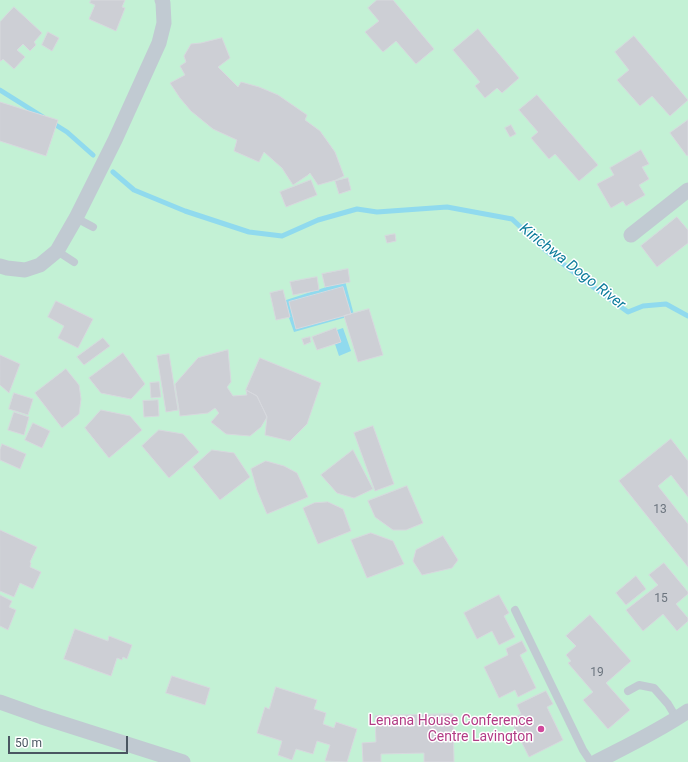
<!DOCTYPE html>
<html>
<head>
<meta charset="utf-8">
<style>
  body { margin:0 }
  #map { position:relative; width:688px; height:762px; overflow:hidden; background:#f5f3f3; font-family:Roboto,sans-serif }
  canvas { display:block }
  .scale { position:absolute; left:8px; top:736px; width:120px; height:18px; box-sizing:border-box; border:2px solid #4a5661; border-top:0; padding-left:5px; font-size:12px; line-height:14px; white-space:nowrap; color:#4a5661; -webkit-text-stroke:3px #fff; paint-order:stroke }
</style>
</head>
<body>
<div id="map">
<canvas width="688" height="762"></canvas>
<div class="scale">50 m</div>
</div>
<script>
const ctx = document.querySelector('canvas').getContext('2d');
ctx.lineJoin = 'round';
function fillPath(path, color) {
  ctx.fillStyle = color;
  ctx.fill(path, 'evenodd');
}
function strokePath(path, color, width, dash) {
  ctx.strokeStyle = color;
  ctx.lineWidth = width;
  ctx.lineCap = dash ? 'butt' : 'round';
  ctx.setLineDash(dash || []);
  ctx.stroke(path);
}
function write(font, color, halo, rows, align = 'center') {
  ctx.font = font + ' Roboto,sans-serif';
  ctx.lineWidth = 3;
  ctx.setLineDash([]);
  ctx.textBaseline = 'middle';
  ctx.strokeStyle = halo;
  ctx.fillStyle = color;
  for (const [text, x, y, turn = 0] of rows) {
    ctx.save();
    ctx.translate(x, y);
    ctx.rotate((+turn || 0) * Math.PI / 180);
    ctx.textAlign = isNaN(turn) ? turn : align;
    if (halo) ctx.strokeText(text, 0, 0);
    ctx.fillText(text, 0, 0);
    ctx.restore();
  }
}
fillPath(new Path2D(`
  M0,0H688V762H0Z`), '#c3f1d5');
fillPath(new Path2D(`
  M345,281L354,315L294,332L283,301Z
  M343,328L351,351L339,356L331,332Z`), '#90daee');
strokePath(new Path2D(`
  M0,90L43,117
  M51,122L67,132L93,155
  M113,172L134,190L185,211L249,232L282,236L318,220L357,209L377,212L447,207L512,219L544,249L589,284L628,312L643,306L666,304L688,316`), '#90daee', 5);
const building = new Path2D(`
  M91,0H125L122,7L125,8L116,31L89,19L95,5L90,3Z
  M377,0H393L434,49L416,64L396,41L383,52L365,32L379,21L368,8Z
  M14,7L42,33L34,42L36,45L30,51L23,44L17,50L25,57L14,69L3,59L1,61H0V22Z
  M478,29L519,78L502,93L497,88L485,98L475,86L480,82L453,50Z
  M48,32L59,38L52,51L42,45Z
  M634,36L688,100L670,116L652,96L640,106L617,80L629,70L615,52Z
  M222,38L230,58L218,67L238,87L241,82L259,87L278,95L307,115L305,120L320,131L335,152L344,176L336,180L318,185L310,173L308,175L293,185L282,168L264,152L259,162L234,151L237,140L213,129L191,111L180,98L170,83L185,75L180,66L186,62L184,56L191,44L201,43Z
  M537,95L598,165L579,181L555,154L549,159L531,138L538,132L519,110Z
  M0,102L58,120L46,156L0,141Z
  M688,120V155L687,156L670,133Z
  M511,125L516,134L510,137L505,128Z
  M641,150L649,164L642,167L649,179L639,185L645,195L626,206L623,201L611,208L597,184L614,175L610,168Z
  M348,178L351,190L339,194L335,181Z
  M311,180L317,195L286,207L280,192Z
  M677,217L688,230V243L657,267L641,246Z
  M395,234L396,241L387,243L385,236Z
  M348,269L350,282L325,287L322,274Z
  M317,277L319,290L293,295L290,282Z
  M343,287L351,314L296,329L289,302Z
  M283,290L290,317L276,320L270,293Z
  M56,301L93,319L78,348L58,338L64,326L48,317Z
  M369,309L383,355L358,362L344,316Z
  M336,328L341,342L317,350L312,337Z
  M310,337L311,342L304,345L302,339Z
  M103,338L110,346L84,365L77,357Z
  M228,350L231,382L227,387L233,396L247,395L246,390L257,396L267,417L261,427L250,436L226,434L211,422L219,413L215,408L208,413L180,416L175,384L198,358Z
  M123,353L145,384L131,399L101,393L89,378Z
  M169,354L178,410L166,412L157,356Z
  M0,355L20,364L9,393L0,385Z
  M260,358L321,383L307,424L290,441L265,435L267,417L257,396L246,390Z
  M66,369L79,385L81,399L79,414L62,428L35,393Z
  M159,382L161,397L151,398L150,383Z
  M14,393L33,399L28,415L9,409Z
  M158,400L159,416L144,417L143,401Z
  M101,410L130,416L142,430L109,458L85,428Z
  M14,412L29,417L24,435L8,430Z
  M33,423L50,431L42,448L25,440Z
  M373,426L394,484L375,491L354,433Z
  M159,430L183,434L199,452L169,478L142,446Z
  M671,439L688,461V497L671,475L658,486L688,524V567L619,481Z
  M2,444L26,454L20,469L0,460V450Z
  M212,450L234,453L250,477L220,500L193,467Z
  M353,450L373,489L354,498L337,493L321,475Z
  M266,461L284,466L297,473L308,497L267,514L257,490L251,469Z
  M407,486L423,523L406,530H393L375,517L368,501Z
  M328,502L343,509L351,531L318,544L303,508L314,503Z
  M0,530L37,547L30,562L31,563L30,567L41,572L33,589L20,583L14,597L0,591Z
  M371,533L393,541L404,564L367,578L351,540Z
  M443,536L458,560L452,568L422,575L413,561L416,550Z
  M664,563L688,592V594L676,604L688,618V621L677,631L663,614L643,631L626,610L658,585L649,575Z
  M636,576L646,589L626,605L616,593Z
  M0,595L12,601L9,607L16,610L8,630L0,626Z
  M499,595L509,613L504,616L515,637L499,645L492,631L477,639L464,613Z
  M590,615L631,661L606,683L630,710L608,729L583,700L593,692L568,663L571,661L566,655L576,646L566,636Z
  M75,629L108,641L109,636L132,645L127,659L123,657L122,660L117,658L111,676L64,659Z
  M522,641L527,651L520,655L536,688L518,697L515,690L499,698L484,667L508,655L506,649Z
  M172,676L210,688L205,705L166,693Z
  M276,687L317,700L314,709L326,713L323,724L334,728L336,722L357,729L347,762L325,761L330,745L317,741L313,754L296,749L292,760L278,755L282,741L257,733L265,707L269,709Z
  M546,691L553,704L547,707L563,740L529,757L510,719L521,714L517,705Z
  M453,714L454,762H424V753L381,754V762H363L362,743L376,742L375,716Z`);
fillPath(building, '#cdcfd5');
strokePath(building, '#d7d9de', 1);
strokePath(new Path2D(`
  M76,218L93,227
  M57,251L74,262
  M515,610L583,750L591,762
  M628,691L639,685L654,688L668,704L677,719`), '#c1cad2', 8);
strokePath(new Path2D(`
  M631,235L688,190
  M0,266L7,268L25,270L40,265L57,251L76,218L115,140L159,43L164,23L163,3L162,0
  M0,702L42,717L183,762
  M596,762C627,746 659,731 688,711`), '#c1cad2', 15);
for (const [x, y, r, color] of [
  [541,729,4,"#d1479c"]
]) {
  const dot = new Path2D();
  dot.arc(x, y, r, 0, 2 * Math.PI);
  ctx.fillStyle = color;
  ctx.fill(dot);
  strokePath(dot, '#fff', 1.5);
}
write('12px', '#6b747e', null, [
  ["13",660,510],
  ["15",661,599],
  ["19",597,673]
]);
write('14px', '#b23c85', '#fff', [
  ["Lenana House Conference",533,721],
  ["Centre Lavington",533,737]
], 'right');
write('italic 15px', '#0c7c9b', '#fff', [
  ["Kirichwa Dogo River",572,267,38]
]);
</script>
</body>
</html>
